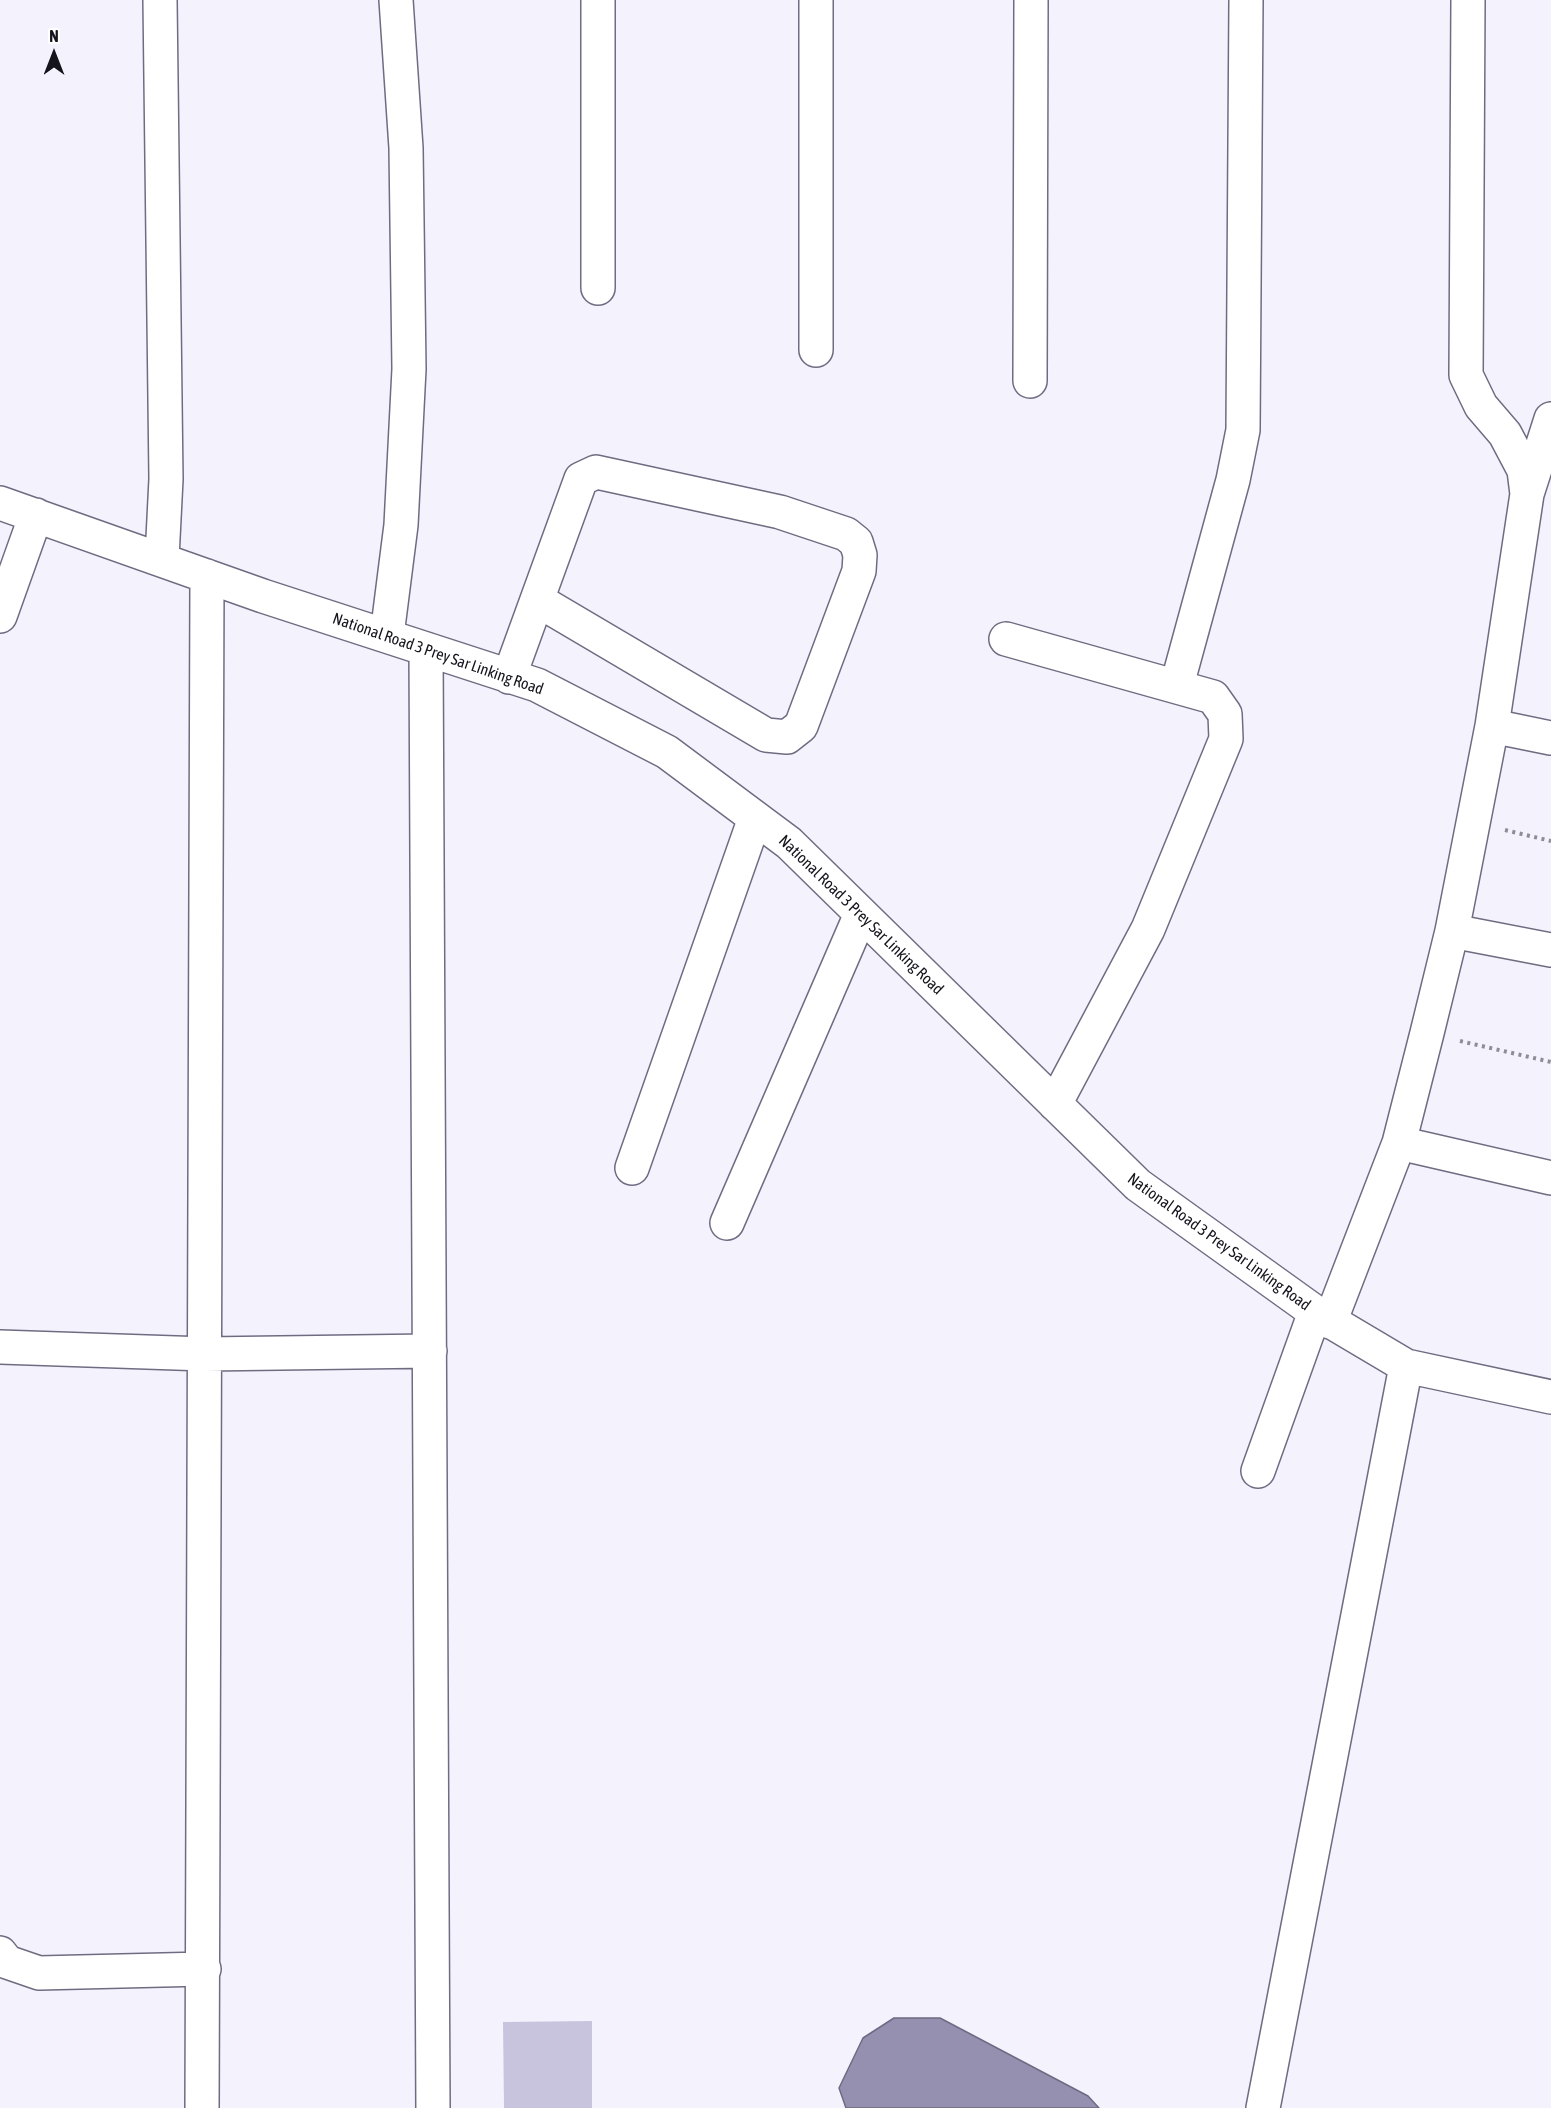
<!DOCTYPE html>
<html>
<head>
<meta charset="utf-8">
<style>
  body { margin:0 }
  #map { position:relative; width:1551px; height:2108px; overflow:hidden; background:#f4f3fd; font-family:"Asap Condensed",sans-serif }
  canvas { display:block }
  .north { position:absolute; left:24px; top:24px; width:60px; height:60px; -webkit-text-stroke:4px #fff; paint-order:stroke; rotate:0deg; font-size:16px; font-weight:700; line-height:24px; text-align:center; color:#15131c }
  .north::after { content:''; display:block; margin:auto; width:21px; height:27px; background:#15131c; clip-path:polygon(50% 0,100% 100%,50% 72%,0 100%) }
</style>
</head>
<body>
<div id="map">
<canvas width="1551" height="2108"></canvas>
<div class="north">N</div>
</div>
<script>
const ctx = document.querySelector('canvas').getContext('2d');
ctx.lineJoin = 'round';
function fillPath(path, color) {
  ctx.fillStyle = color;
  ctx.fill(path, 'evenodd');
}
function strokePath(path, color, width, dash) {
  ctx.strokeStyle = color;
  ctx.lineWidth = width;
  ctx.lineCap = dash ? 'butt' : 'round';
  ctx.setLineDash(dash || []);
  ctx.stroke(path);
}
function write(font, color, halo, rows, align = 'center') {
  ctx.font = font + ' "Asap Condensed",sans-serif';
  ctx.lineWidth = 4.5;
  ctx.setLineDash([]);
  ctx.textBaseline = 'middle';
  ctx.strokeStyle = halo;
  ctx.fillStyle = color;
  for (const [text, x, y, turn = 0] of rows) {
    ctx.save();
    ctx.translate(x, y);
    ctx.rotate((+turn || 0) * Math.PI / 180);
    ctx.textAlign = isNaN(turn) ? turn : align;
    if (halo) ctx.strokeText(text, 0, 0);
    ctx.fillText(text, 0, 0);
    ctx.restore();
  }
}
const water = new Path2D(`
  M894,2018H940L1088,2096L1099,2108H846L839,2088L863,2038Z`);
fillPath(water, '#9590af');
strokePath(water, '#6f6a83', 1.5);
fillPath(new Path2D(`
  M592,2021V2108H504L503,2022Z`), '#c8c4dd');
const minor = new Path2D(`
  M160,0L166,479L162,558
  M598,0V288
  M816,0V350
  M1468,0L1466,375L1481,406L1505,434L1524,470L1527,494
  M1030,381L1031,0
  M0,503L263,596L537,685L667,752L789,843L1138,1185L1315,1312L1406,1366L1551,1397
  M0,616L36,515
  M387,635L401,525L409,369L406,148L396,0
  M1006,639L1213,697L1225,714L1226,739L1148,929L1055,1104
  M426,649L433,2108
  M509,677L581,479L596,472L780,512L846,534L856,542L860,555L859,571L801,726L787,737L766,735L539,601
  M1177,685L1233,480L1243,430L1246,0
  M1492,726L1551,738
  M1452,931L1551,950
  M1399,1143L1551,1178
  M632,1168L755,818
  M727,1223L861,914
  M1330,1322L1399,1143L1427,1033L1452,931L1492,726L1527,494L1551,419
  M0,1347L205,1354L430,1351
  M1258,1471L1315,1312
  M0,1953L7,1962L39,1973L204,1969
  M202,2108L207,576
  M1263,2108L1406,1366`);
strokePath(minor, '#6f6c82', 36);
strokePath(new Path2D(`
  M1505,830L1551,841
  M1460,1041L1551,1062`), '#8e8c96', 4, [3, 4.5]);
strokePath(minor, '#fff', 33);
write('16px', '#15131c', '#fff', [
  ["National Road 3 Prey Sar Linking Road",438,654,19],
  ["National Road 3 Prey Sar Linking Road",861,915,44],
  ["National Road 3 Prey Sar Linking Road",1219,1242,36]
]);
</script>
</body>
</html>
